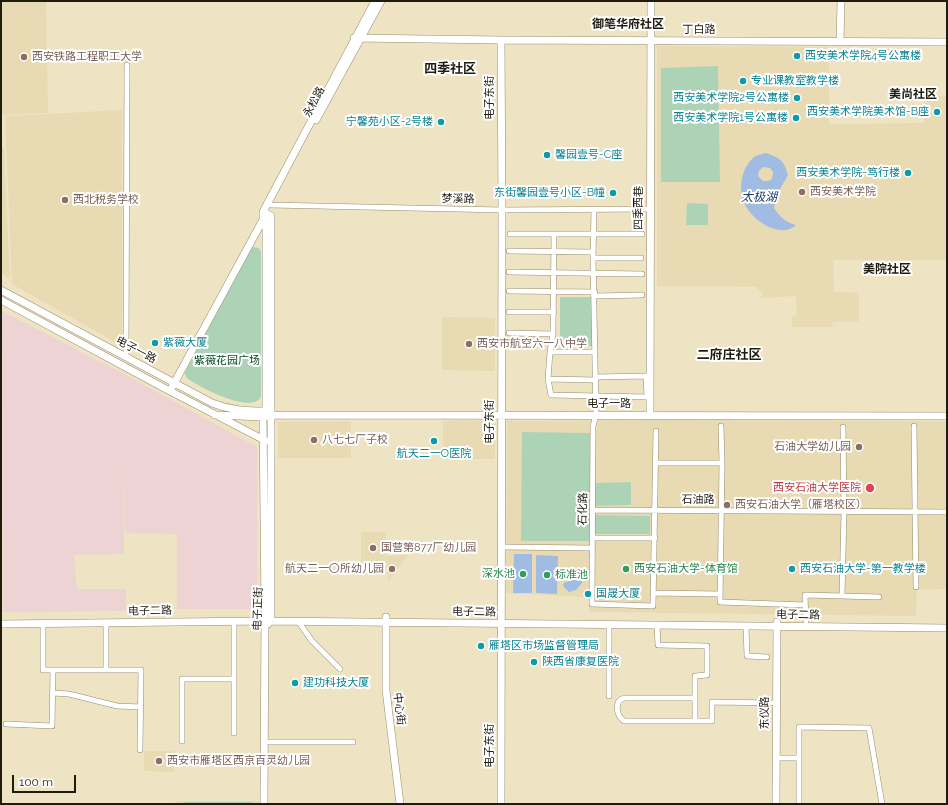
<!DOCTYPE html>
<html>
<head>
<meta charset="utf-8">
<style>
  body { margin:0 }
  #map { position:relative; width:948px; height:805px; overflow:hidden; background:#eee4c3; font-family:Raleway,sans-serif }
  canvas { display:block }
  .frame { position:absolute; inset:0; border:2px solid #1f1b0f; pointer-events:none }
  .scale { position:absolute; left:12px; top:775px; width:64px; height:18px; box-sizing:border-box; border:2px solid #1f1b0f; border-top:0; padding-left:5px; font-size:12px; line-height:14px; white-space:nowrap; color:#1f1b0f; -webkit-text-stroke:3px #fff; paint-order:stroke }
</style>
</head>
<body>
<div id="map">
<canvas width="948" height="805"></canvas>
<div class="frame"></div>
<div class="scale">100 m</div>
</div>
<script>
const ctx = document.querySelector('canvas').getContext('2d');
ctx.lineJoin = 'round';
function fillPath(path, color) {
  ctx.fillStyle = color;
  ctx.fill(path, 'evenodd');
}
function strokePath(path, color, width, dash) {
  ctx.strokeStyle = color;
  ctx.lineWidth = width;
  ctx.lineCap = dash ? 'butt' : 'round';
  ctx.setLineDash(dash || []);
  ctx.stroke(path);
}
function write(font, color, halo, rows, align = 'center') {
  ctx.font = font + ' Raleway,"Noto Sans SC",sans-serif';
  ctx.lineWidth = 4;
  ctx.setLineDash([]);
  ctx.textBaseline = 'middle';
  ctx.strokeStyle = halo;
  ctx.fillStyle = color;
  for (const [text, x, y, turn = 0] of rows) {
    ctx.save();
    ctx.translate(x, y);
    ctx.rotate((+turn || 0) * Math.PI / 180);
    ctx.textAlign = isNaN(turn) ? turn : align;
    if (halo) ctx.strokeText(text, 0, 0);
    ctx.fillText(text, 0, 0);
    ctx.restore();
  }
}
fillPath(new Path2D(`
  M2,311L124,374L257,447V609H177V534L125,533L124,463V554L74,555L77,589H126V611L3,612Z`), '#edd3d3');
fillPath(new Path2D(`
  M1,1H46L48,113L1,115Z
  M657,46L829,47V124L924,123V96H947V260H833L834,292L859,293V321L833,322L832,327H792V316L797,315L796,296L761,298L762,291H757V287L657,286Z
  M122,110V346L12,284L5,116Z
  M1,147H4L10,279L1,273Z
  M442,317L495,318V371L442,370Z
  M495,420V459H443V421Z
  M661,420L947,421V589L917,590L916,616L589,612V597L506,593L507,421Z
  M351,421V458H278V422Z
  M361,532H386L385,564L361,563Z
  M408,555L388,582L386,556Z
  M144,751H174V772L144,771Z
  M175,801H260V804H175Z`), '#e8dbb3');
fillPath(new Path2D(`
  M718,66L720,182H661V68Z
  M687,203L708,204V225H686Z
  M252,247L259,248L261,252V396C255,416 198,387 187,378C185,375 185,375 185,372Z
  M560,297H592L593,346H560Z
  M522,432L590,433V541H521Z
  M631,482V505L595,506V483Z
  M595,515L650,516V534H595Z
  M183,802H252V804H183Z`), '#add3b7');
fillPath(new Path2D(`
  M766,153C780,158 784,160 788,175L776,196L774,208C780,217 785,222 796,225C782,239 755,222 747,208C737,193 740,169 754,157C757,155 762,154 766,153ZM763,167L770,168L773,172L772,179L768,181H763L758,176L759,171Z
  M514,554H532V593H513Z
  M536,555L558,556L557,594L536,593Z
  M575,575H579L581,577L582,583L576,590L569,592L563,586L564,583L572,580Z`), '#a1bce2');
const street = new Path2D(`
  M267,203L271,205L502,210L650,209
  M594,210L593,258L596,415L593,426L592,604L653,606L656,431
  M510,234H642
  M509,251L593,252
  M593,258H641
  M509,272L642,274
  M509,291L595,292
  M595,296L642,295
  M509,312H554
  M509,333L553,334
  M550,352L553,334L554,234
  M595,352H550L548,379L551,395L647,397L646,376L596,377
  M126,356L127,65
  M548,379L596,380
  M721,426L722,463L720,602L805,605
  M914,426L916,587
  M655,463H722
  M593,510L947,512
  M592,538H655
  M502,547L592,548
  M653,593L720,594
  M842,596L879,597
  M298,621L312,641L340,669
  M106,622V670
  M806,622L805,595L842,596L844,511L843,427
  M43,623V670H141L140,750
  M609,624V696
  M657,625L658,645L707,646V675L695,676V721
  M746,626L747,656L767,657
  M53,693L69,694L117,706L141,707
  M695,698H624C614,701 616,715 624,721H712V702L776,703
  M6,724L52,726L53,670
  M234,733V621
  M182,741V679H234
  M269,742H353
  M780,758H799V727L869,728L882,804
  M799,804V758`);
const secondary = new Path2D(`
  M354,38L501,40L947,42
  M501,40L502,210L501,804
  M840,42L841,1
  M316,120L381,1
  M263,212L271,216V616L268,624
  M1,290L212,403C230,410 246,411 266,411
  M1,300L166,389L266,441
  M170,391L265,216
  M215,415L263,417L271,415L947,416
  M650,415L651,1
  M386,617V690L400,804
  M1,624L264,621L947,628
  M264,804L265,610L263,417L266,411V220L263,218V212L375,1
  M776,804L777,622`);
strokePath(street, '#958c6d', 6);
strokePath(secondary, '#958c6d', 8);
strokePath(street, '#fff', 5);
strokePath(secondary, '#fff', 7);
for (const [x, y, r, color] of [
  [797,56,4,"#0f9aa8"],
  [24,57,4,"#8d6e63"],
  [743,81,4,"#0f9aa8"],
  [797,98,4,"#0f9aa8"],
  [937,112,4,"#0f9aa8"],
  [796,118,4,"#0f9aa8"],
  [441,122,4,"#0f9aa8"],
  [547,155,4,"#0f9aa8"],
  [908,173,4,"#0f9aa8"],
  [802,192,4,"#8d6e63"],
  [613,193,4,"#0f9aa8"],
  [65,200,4,"#8d6e63"],
  [155,343,4,"#0f9aa8"],
  [469,344,4,"#8d6e63"],
  [314,440,4,"#8d6e63"],
  [434,441,4,"#0f9aa8"],
  [859,447,4,"#8d6e63"],
  [870,488,5,"#e0444e"],
  [727,505,4,"#8d6e63"],
  [373,548,4,"#8d6e63"],
  [392,569,4,"#8d6e63"],
  [626,569,4,"#2e9e5b"],
  [792,569,4,"#0f9aa8"],
  [523,574,4,"#2e9e5b"],
  [547,575,4,"#2e9e5b"],
  [588,594,4,"#0f9aa8"],
  [481,646,4,"#0f9aa8"],
  [534,662,4,"#0f9aa8"],
  [295,683,4,"#0f9aa8"],
  [159,761,4,"#8d6e63"]
]) {
  const dot = new Path2D();
  dot.arc(x, y, r, 0, 2 * Math.PI);
  ctx.fillStyle = color;
  ctx.fill(dot);
  strokePath(dot, '#fff', 1.5);
}
write('11px', '#1f1b0f', '#fff', [
  ["丁白路",699,30],
  ["电子东街",490,98,-90],
  ["永松路",314,102,-62],
  ["梦溪路",458,199,1],
  ["四季西巷",639,208,-90],
  ["电子一路",136,350,28],
  ["电子一路",609,404],
  ["电子东街",490,422,-90],
  ["石油路",698,500],
  ["石化路",583,509,-89],
  ["电子正街",258,609,-88],
  ["电子二路",150,611,-1],
  ["电子二路",474,612,1],
  ["电子二路",798,615,1],
  ["中心街",399,709,83],
  ["东仪路",765,713,-90],
  ["电子东街",490,746,-90]
]);
write('11px', '#0d838f', '#fff', [
  ["西安美术学院4号公寓楼",805,56],
  ["专业课教室教学楼",751,81],
  ["西安美术学院2号公寓楼",789,98,"right"],
  ["西安美术学院美术馆-B座",929,112,"right"],
  ["西安美术学院1号公寓楼",788,118,"right"],
  ["宁馨苑小区-2号楼",433,122,"right"],
  ["馨园壹号-C座",555,155],
  ["西安美术学院-笃行楼",900,173,"right"],
  ["东街馨园壹号小区-B幢",605,193,"right"],
  ["紫薇大厦",163,343],
  ["航天二一O医院",434,454,"center"],
  ["西安石油大学-第一教学楼",800,569],
  ["国晟大厦",596,594],
  ["雁塔区市场监督管理局",489,646],
  ["陕西省康复医院",542,662],
  ["建功科技大厦",303,683]
], 'left');
write('11px', '#785e54', '#fff', [
  ["西安铁路工程职工大学",32,57],
  ["西安美术学院",810,192],
  ["西北税务学校",73,200],
  ["西安市航空六一八中学",477,344],
  ["八七七厂子校",322,440],
  ["石油大学幼儿园",851,447,"right"],
  ["西安石油大学（雁塔校区）",735,505],
  ["国营第877厂幼儿园",381,548],
  ["航天二一〇所幼儿园",384,569,"right"],
  ["西安市雁塔区西京百灵幼儿园",167,761]
], 'left');
write('11px', '#004822', '#fff', [
  ["紫薇花园广场",227,361]
]);
write('11px', '#be3a42', '#fff', [
  ["西安石油大学医院",861,488]
], 'right');
write('11px', '#27864d', '#fff', [
  ["西安石油大学-体育馆",634,569],
  ["深水池",515,574,"right"],
  ["标准池",555,575]
], 'left');
write('bold 12px', '#1f1b0f', '#fff', [
  ["御笔华府社区",628,24],
  ["美尚社区",913,94],
  ["美院社区",887,269]
]);
write('italic 12px', '#173c6a', '#fff', [
  ["太极湖",759,197]
]);
write('bold 13px', '#1f1b0f', '#fff', [
  ["四季社区",450,69],
  ["二府庄社区",729,355]
]);
</script>
</body>
</html>
